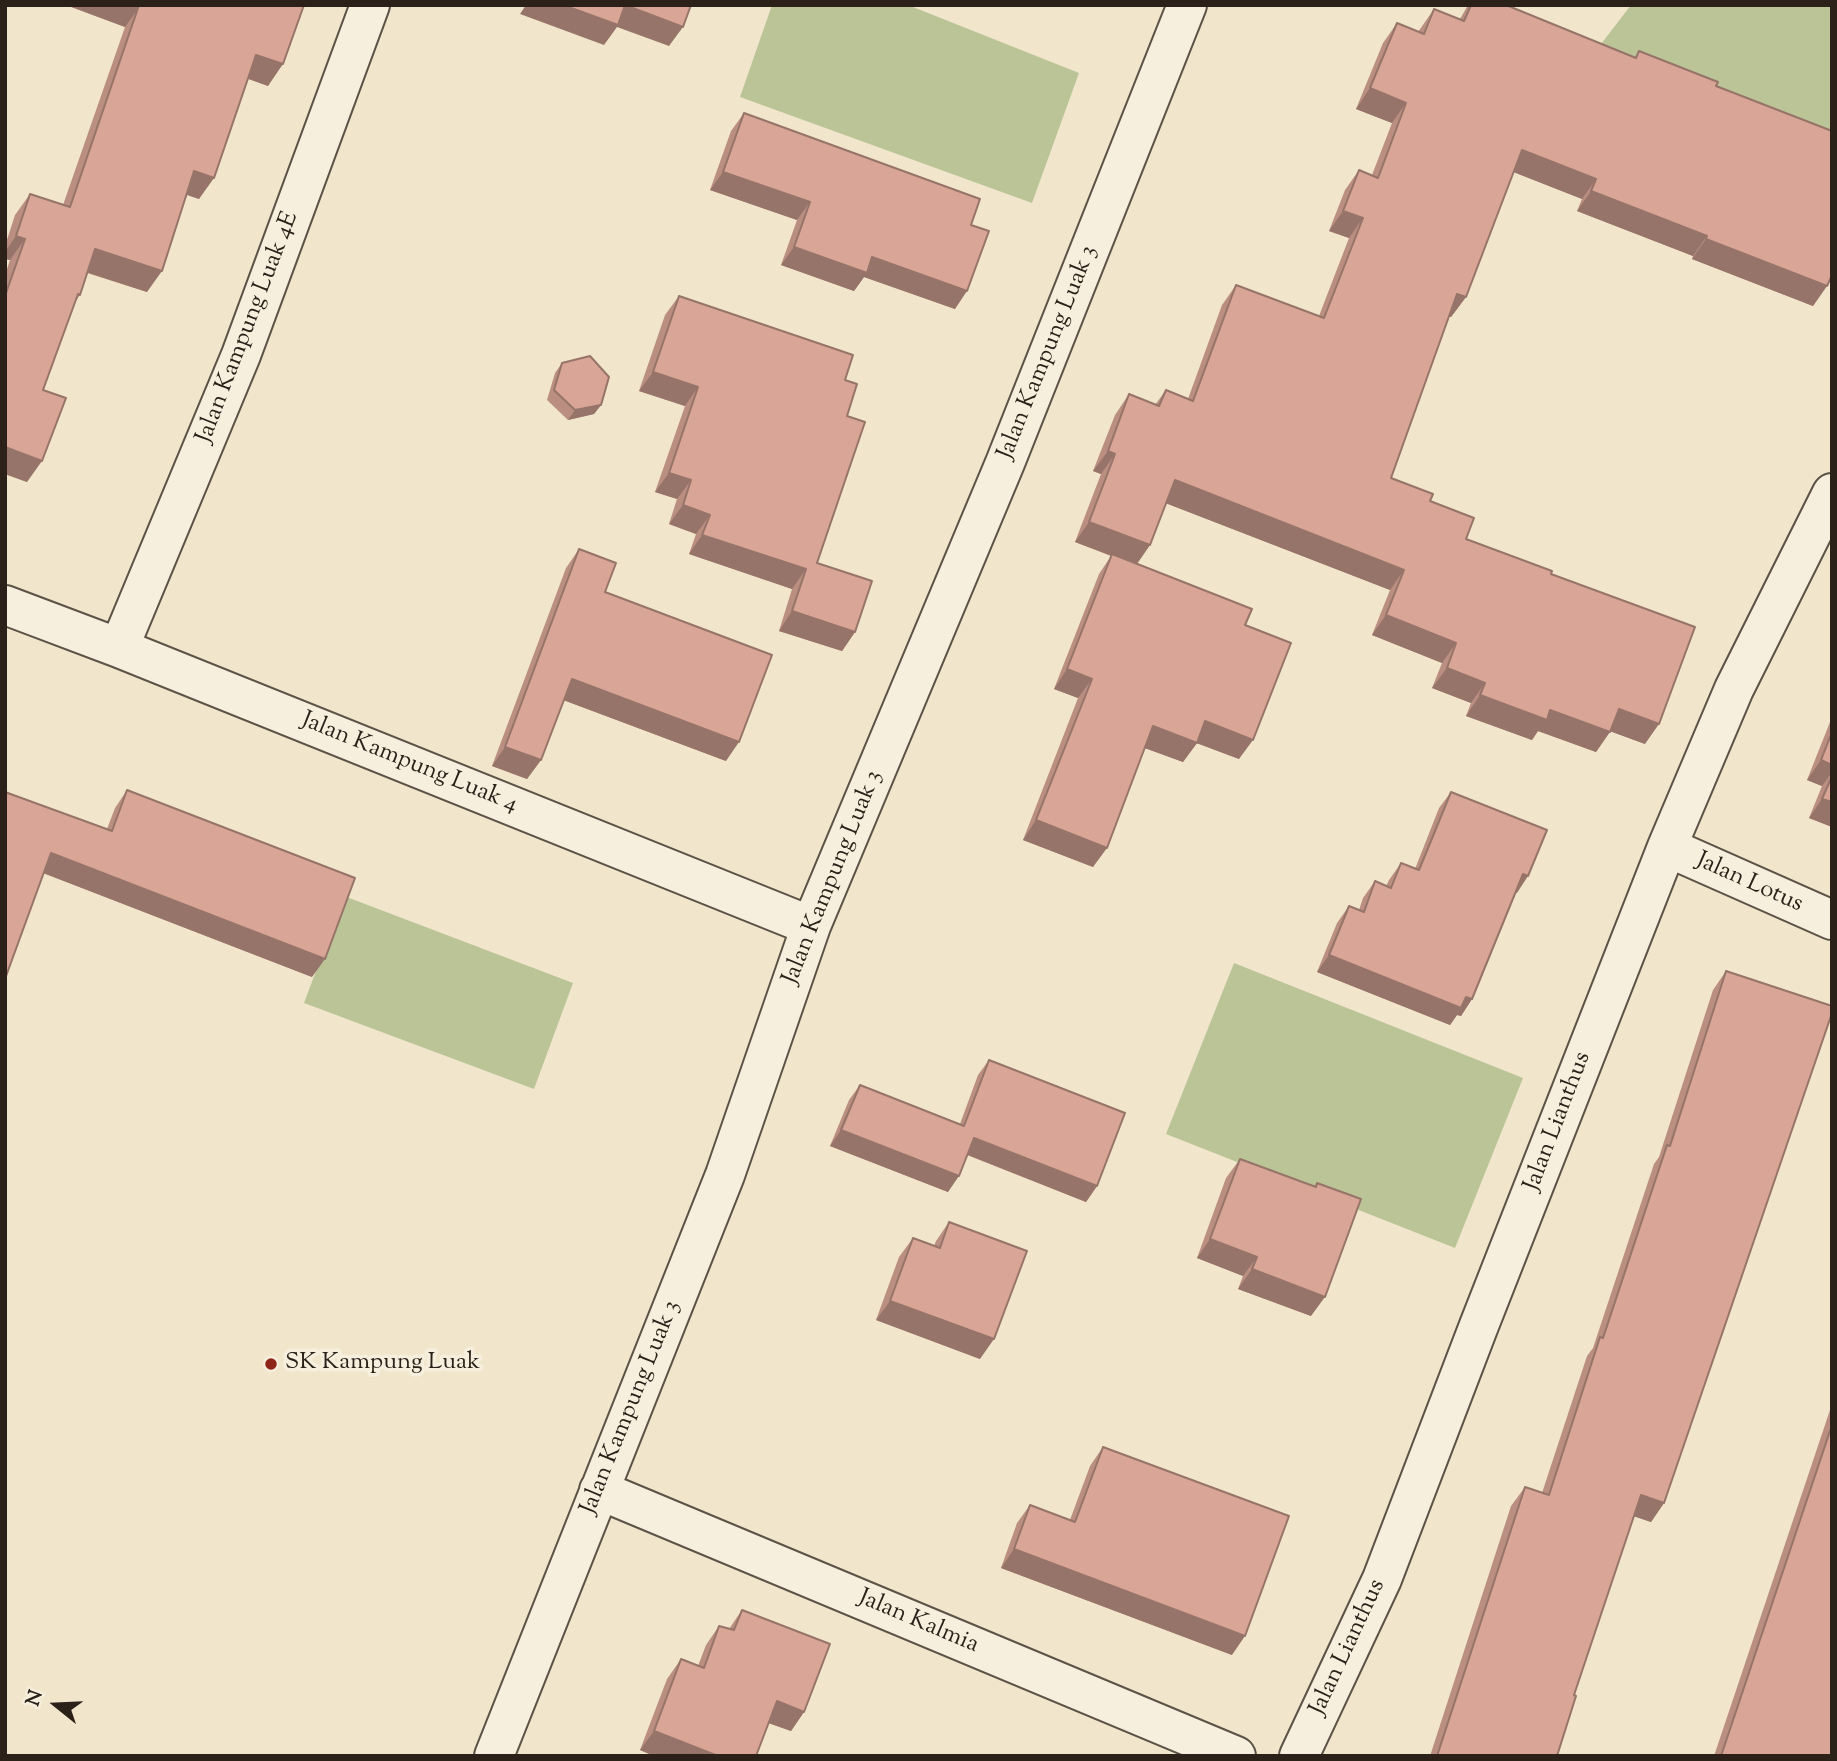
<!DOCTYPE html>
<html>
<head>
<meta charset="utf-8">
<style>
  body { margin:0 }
  #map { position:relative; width:1837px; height:1761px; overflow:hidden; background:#f1e6cc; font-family:"Sorts Mill Goudy",serif }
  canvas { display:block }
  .frame { position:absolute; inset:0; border:7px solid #2b2119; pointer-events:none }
  .north { position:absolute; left:21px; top:1670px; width:70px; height:70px; -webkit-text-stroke:5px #f6efde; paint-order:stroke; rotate:288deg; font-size:19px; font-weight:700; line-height:28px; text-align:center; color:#2b2119 }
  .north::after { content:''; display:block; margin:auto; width:24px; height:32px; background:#2b2119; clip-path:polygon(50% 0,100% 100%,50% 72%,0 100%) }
</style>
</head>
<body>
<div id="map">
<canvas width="1837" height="1761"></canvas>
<div class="frame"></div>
<div class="north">N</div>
</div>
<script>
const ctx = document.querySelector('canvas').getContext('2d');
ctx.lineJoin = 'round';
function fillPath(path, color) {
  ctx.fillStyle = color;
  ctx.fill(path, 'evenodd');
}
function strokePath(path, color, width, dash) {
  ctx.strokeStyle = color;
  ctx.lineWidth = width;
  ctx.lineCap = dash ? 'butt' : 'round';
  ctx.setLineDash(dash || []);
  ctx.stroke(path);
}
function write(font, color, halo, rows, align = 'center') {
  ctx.font = font + ' "Sorts Mill Goudy",serif';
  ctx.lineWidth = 7;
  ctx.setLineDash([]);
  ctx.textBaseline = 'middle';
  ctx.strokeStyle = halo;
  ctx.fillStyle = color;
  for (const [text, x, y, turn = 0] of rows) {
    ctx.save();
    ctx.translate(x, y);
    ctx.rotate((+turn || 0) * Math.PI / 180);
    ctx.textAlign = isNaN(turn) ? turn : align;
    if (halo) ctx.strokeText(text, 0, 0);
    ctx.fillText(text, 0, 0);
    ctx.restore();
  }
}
fillPath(new Path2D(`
  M772,5H908L1079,73L1032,203L740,97Z
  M1631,5H1832V144L1601,44Z
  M344,896L573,983L534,1089L304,1003Z
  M1234,963L1523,1078L1455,1248L1166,1134Z`), '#bbc497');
const minor = new Path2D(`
  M5,605L119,648L811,926
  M119,648L241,355L370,5
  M1667,847L1832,920
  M599,1490L1236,1756
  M494,1756L725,1175L811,926L1005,463L1187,5
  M1299,1756L1382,1579L1478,1328L1667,847L1734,689L1832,493`);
strokePath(minor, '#5c5246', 42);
strokePath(minor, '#f6efde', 38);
fillPath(new Path2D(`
  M66,5H304L268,86L248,79L199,199L187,195L147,292L87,273L80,295L75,302L43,390L27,482L5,474V275L10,260L5,259V246L15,215L30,194L63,205L125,27Z
  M1468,5H1506L1635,57L1639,51L1716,86L1828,284L1813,306L1692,259L1693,256L1577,211L1582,199L1514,172L1466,297L1451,317H1449L1391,478L1430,501L1466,539L1551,574L1645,744L1610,731L1596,752L1538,731L1532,740L1466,716L1471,703L1432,688L1442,663L1372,635L1390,590L1166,503L1150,545L1137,564L1245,625L1239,759L1197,743L1183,762L1145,748L1093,867L1023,840L1078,698L1054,689L1099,574L1111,556L1075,542L1101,474L1093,471L1115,415L1129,394L1155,405L1166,390L1188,399L1222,305L1236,285L1319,316L1349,238L1329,231L1345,190L1359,170L1372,175L1392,123L1356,109L1383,43L1397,23L1418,32L1434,9L1460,19Z
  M744,113L971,225L955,309L864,277L854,291L781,265L797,220L710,190L731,131Z
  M679,296L845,380L847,416L817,563L855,632L842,651L779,631L792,589L689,554L696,534L669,524L677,499L655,492L685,406L639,391L665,315Z
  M562,363L601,405L594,414L568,420L547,400L555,373Z
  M579,549L605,592L726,761L563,700L541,760L527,779L492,766L566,568Z
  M1832,717V827L1809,818L1822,786L1807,780Z
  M127,790L312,977L43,873L5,792L107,829L115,808Z
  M1451,792L1517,893L1515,892L1472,999L1461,1016L1457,1015L1450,1025L1317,972L1337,923L1349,906L1359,910L1363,898L1375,881L1386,886L1389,880L1401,863L1415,869L1439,808Z
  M1726,971L1664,1503L1651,1522L1634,1516L1574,1695L1557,1756H1430L1511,1506L1525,1487L1542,1493L1587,1356L1593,1348L1654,1164L1659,1157L1713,990Z
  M989,1060L1097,1186L1086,1202L967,1155L948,1192L830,1146L849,1100L860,1085L960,1124L978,1075Z
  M1240,1159L1314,1187L1317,1183L1311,1316L1238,1289L1243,1276L1197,1258L1226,1178Z
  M949,1222L980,1359L876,1320L899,1257L913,1238L934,1246L936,1241Z
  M1832,1404V1756H1714Z
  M1103,1447L1232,1655L1001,1568L1017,1523L1030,1505L1070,1520L1090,1466Z
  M742,1610L804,1712L791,1731L768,1723L756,1756H654L640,1750L667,1679L681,1659L698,1666L706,1645L719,1626L729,1629Z`), '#ba8e81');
fillPath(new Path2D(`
  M66,5L140,6L125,27Z
  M526,5H625L683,27L669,46L617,27L604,45L520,14Z
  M256,55L283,64L268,86L241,76Z
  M1370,88L1406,103L1392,123L1356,109Z
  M1522,150L1596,179L1582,199L1508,170Z
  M194,171L214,178L199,199L179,192Z
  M723,172L810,202L797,220L710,190Z
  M1591,191L1707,236L1693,256L1577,211Z
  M1343,211L1363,218L1349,238L1329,231Z
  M16,236L25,239L10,260L5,259V252Z
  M1706,239L1827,286L1813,306L1692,259Z
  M794,247L872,257L967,291L955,309L864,277L854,291L781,265Z
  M95,249L162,271L147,292L80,270Z
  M1457,294L1466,297L1451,317L1443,314Z
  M653,372L698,387L685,406L639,391Z
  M601,405L594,414L568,420L575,410Z
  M5,447L42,461L27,482L5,474Z
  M1108,451L1115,454L1101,474L1093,471Z
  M669,473L691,480L677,499L655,492Z
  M1175,480L1404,570L1390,590L1160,501Z
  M683,505L710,515L696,534L669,524Z
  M1089,522L1150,545L1136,565L1075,542Z
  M702,535L806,569L792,589L689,554Z
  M792,611L855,632L842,651L779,631Z
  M1386,615L1456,643L1442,663L1372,635Z
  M1447,668L1485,683L1471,703L1432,688Z
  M1067,669L1092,679L1078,698L1054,689Z
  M572,679L739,742L726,761L558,698Z
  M1480,695L1550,710L1610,732L1596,752L1538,731L1532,740L1466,716Z
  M1619,709L1659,724L1645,744L1604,729Z
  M1205,721L1253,740L1239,759L1191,741Z
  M1153,726L1197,743L1183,762L1139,746Z
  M505,747L541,760L527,779L492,766Z
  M1821,760L1832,765V772L1822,786L1807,780Z
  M1822,799L1832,802V827L1809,818Z
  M1036,820L1107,848L1093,867L1023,840Z
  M51,853L325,959L312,977L38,871Z
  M1523,874L1528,876L1517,893L1511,890Z
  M1329,955L1466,997L1472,999L1461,1016L1457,1015L1450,1025L1317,972Z
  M841,1130L959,1176L948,1192L830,1146Z
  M974,1138L1097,1186L1086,1202L963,1153Z
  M1210,1239L1257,1257L1243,1276L1197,1258Z
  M1252,1269L1325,1297L1311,1316L1238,1289Z
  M890,1301L994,1339L980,1359L876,1320Z
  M1641,1495L1664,1503L1651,1522L1627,1514Z
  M1014,1549L1245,1636L1232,1655L1001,1568Z
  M777,1701L804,1712L791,1731L763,1721Z
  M654,1731L718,1756H654L640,1750Z`), '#977469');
const building = new Path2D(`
  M139,5H304L283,64L256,55L214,178L194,171L162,271L95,249L80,295L78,294L43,390L66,398L42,461L5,447V296L25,239L16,236L30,194L70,207Z
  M563,5H691L683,27L625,5L618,25Z
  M1471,5H1506L1636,58L1639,51L1718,82L1716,86L1832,131V275L1827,286L1706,239L1707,236L1591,191L1596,179L1522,150L1466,297L1457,294L1391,478L1433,494L1430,501L1474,518L1466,539L1552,571L1551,574L1695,627L1659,724L1619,709L1610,732L1550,710L1547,720L1480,695L1485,683L1447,668L1456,643L1386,615L1404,570L1175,480L1150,545L1089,522L1115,454L1108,451L1129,394L1159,406L1166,390L1193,401L1236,285L1324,318L1363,218L1343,211L1359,170L1378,178L1406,103L1370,88L1397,23L1424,34L1434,9L1464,21Z
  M744,113L980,199L971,225L989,231L967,291L872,257L867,273L794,247L810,202L723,172Z
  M679,296L853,355L845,380L857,384L847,416L865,422L817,563L872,581L855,632L792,611L806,569L702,535L710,515L683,505L691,480L669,473L698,387L653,372Z
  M590,356L609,377L601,405L575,410L554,390L562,363Z
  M579,549L616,563L605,592L772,655L739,742L572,679L541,760L505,747Z
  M1112,554L1252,609L1245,625L1291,643L1253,740L1205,721L1197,743L1153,726L1107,848L1036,820L1092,679L1067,669Z
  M1832,732V765L1821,760Z
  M1832,776V802L1822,799Z
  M127,790L355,878L325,959L51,853L5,979V792L112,831Z
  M1451,792L1547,830L1528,876L1523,874L1472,999L1466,997L1461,1008L1329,955L1349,906L1364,912L1375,881L1391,888L1401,863L1419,870Z
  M1726,971L1832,1006V1013L1664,1503L1641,1495L1574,1695L1576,1696L1557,1756H1437L1525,1487L1549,1495L1600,1337L1603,1338L1667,1145L1670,1146Z
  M989,1060L1125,1113L1097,1186L974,1138L959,1176L841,1130L860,1085L964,1126Z
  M1240,1159L1316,1187L1317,1183L1361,1199L1325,1297L1252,1269L1257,1257L1210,1239Z
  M949,1222L1027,1251L994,1339L890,1301L913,1238L940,1248Z
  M1832,1425V1756H1721Z
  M1103,1447L1289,1516L1245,1636L1014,1549L1030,1505L1075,1522Z
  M742,1610L830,1644L804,1712L777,1701L756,1756H718L654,1731L681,1659L704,1668L719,1626L734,1630Z`);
fillPath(building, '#d8a596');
strokePath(building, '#977469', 2);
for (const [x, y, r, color] of [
  [271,1364,7,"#8f2418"]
]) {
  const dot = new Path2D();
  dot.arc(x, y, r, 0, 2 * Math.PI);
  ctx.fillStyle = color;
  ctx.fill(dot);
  strokePath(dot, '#f6efde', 2.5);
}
write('24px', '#2b2119', '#f6efde', [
  ["Jalan Kampung Luak 4E",249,328,-69],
  ["Jalan Kampung Luak 3",1049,353,-68],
  ["Jalan Kampung Luak 4",409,764,22],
  ["Jalan Kampung Luak 3",834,878,-68],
  ["Jalan Lotus",1749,884,24],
  ["Jalan Lianthus",1559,1122,-69],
  ["Jalan Kampung Luak 3",632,1408,-68],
  ["Jalan Kalmia",918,1623,23],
  ["Jalan Lianthus",1349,1648,-65]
]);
write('24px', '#2b2119', '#f6efde', [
  ["SK Kampung Luak",285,1364]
], 'left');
</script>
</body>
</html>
